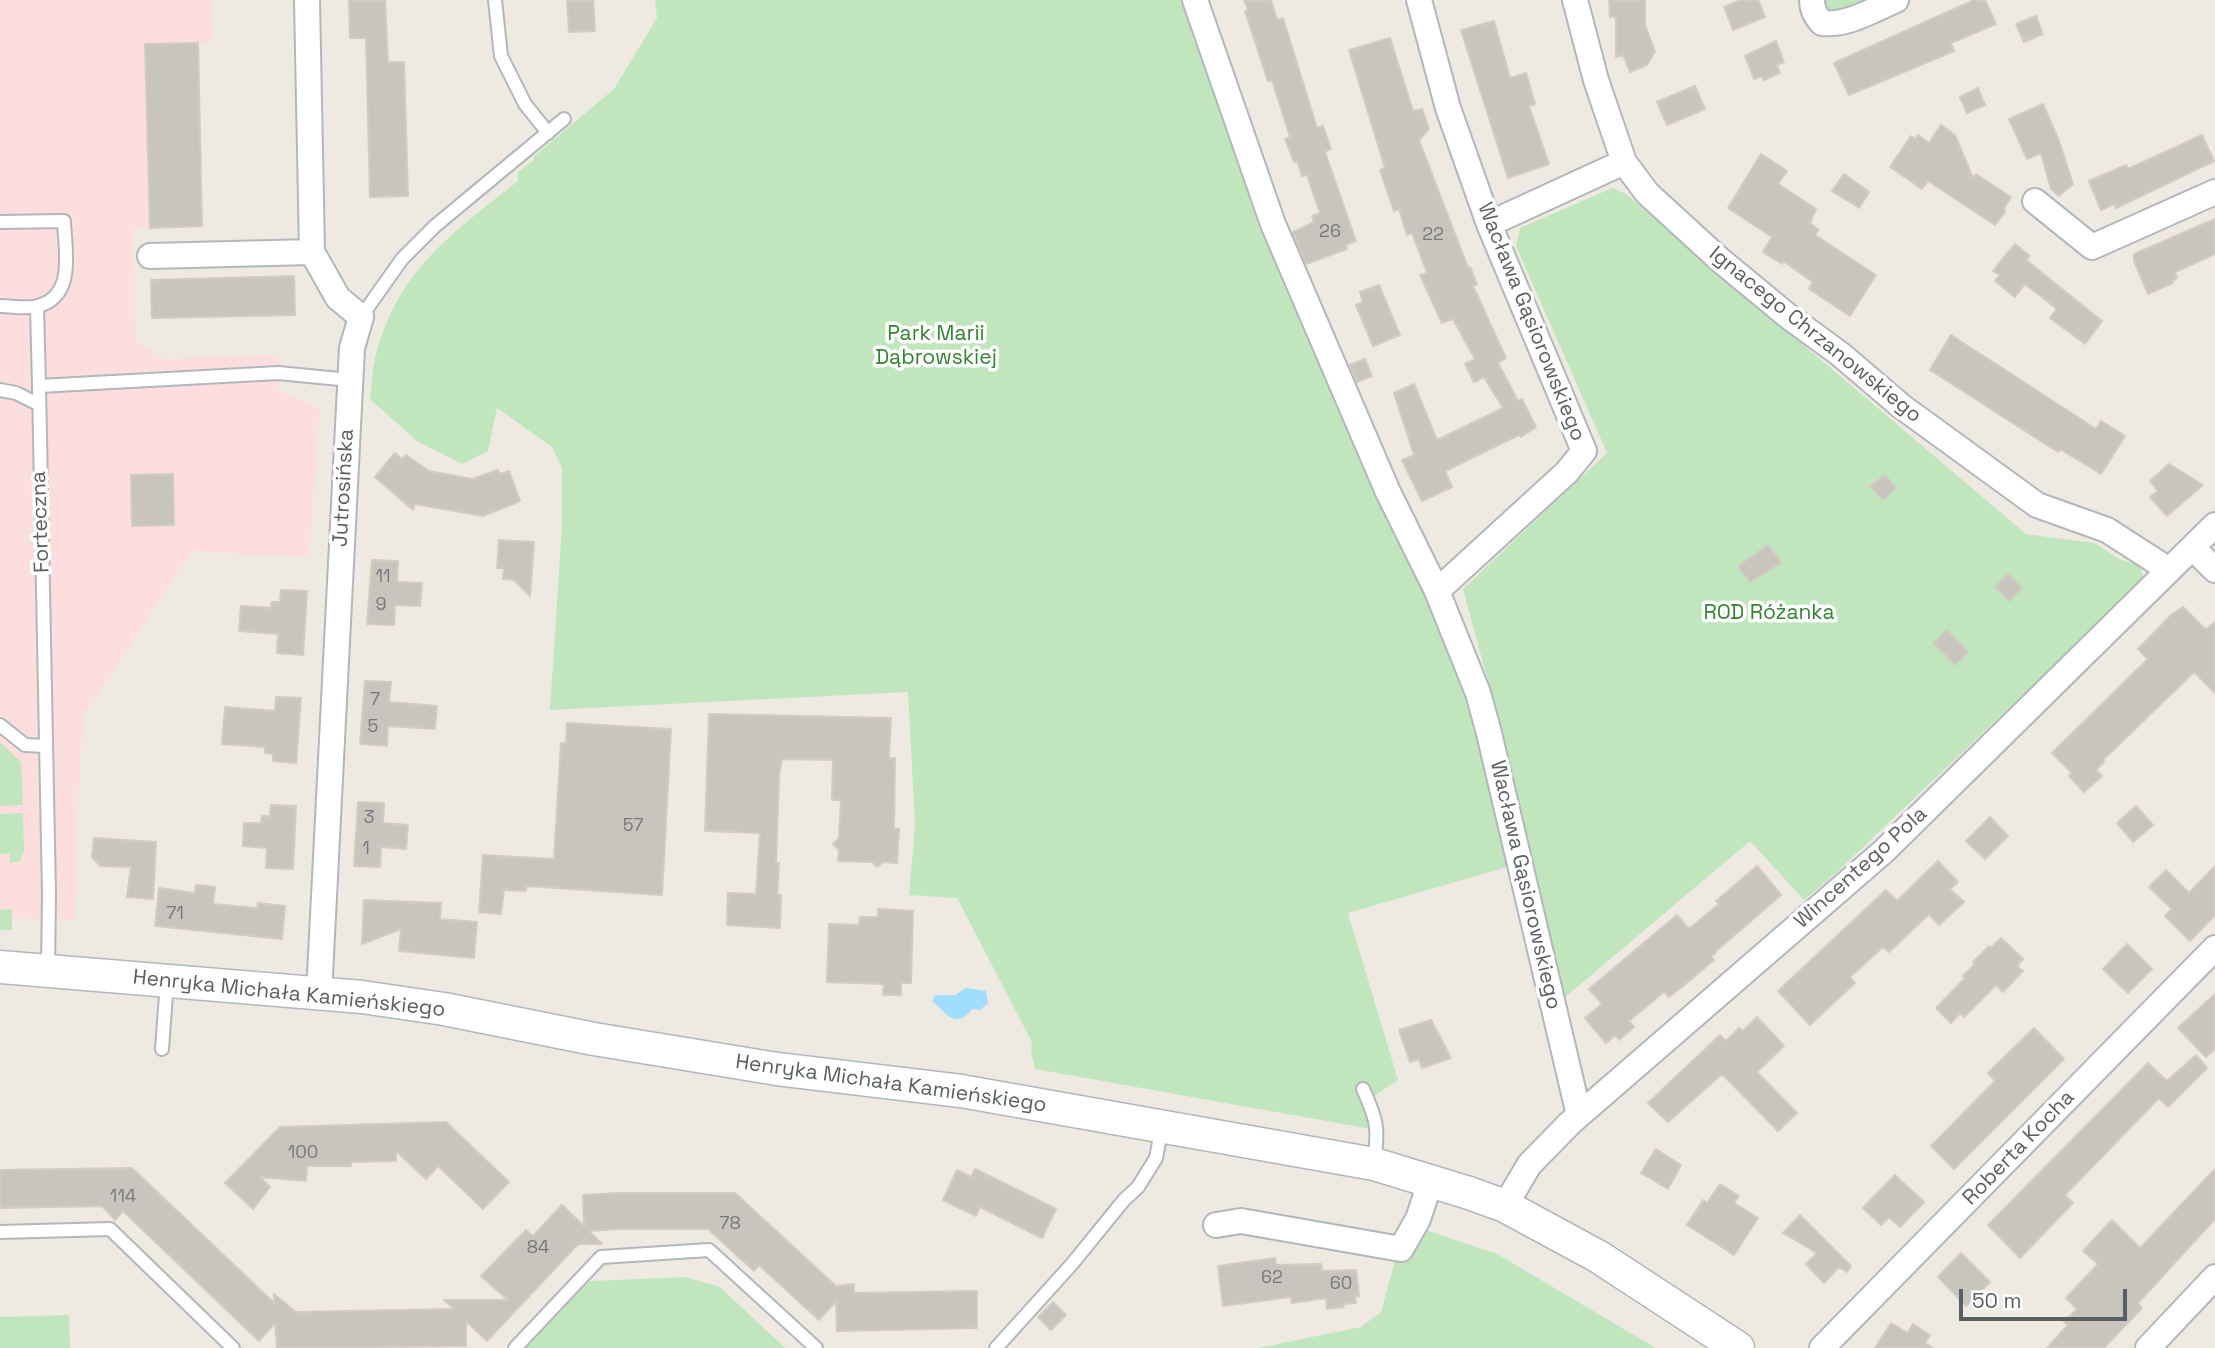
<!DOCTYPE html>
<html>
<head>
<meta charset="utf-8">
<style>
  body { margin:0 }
  #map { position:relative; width:2215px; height:1348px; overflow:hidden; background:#eeeae2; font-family:"Space Grotesk",sans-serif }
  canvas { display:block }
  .scale { position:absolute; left:1959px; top:1289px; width:168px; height:32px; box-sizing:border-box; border:4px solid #5a5f63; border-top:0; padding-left:9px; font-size:21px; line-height:24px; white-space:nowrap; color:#5a5f63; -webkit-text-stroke:5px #fff; paint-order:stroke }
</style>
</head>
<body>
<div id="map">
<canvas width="2215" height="1348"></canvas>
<div class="scale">50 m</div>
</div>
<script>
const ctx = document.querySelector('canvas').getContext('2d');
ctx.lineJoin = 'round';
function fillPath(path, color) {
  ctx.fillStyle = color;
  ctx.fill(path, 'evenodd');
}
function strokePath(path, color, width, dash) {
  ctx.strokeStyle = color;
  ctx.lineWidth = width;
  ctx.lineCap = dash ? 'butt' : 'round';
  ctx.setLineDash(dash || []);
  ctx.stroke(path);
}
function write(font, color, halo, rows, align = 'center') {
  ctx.font = font + ' "Space Grotesk",sans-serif';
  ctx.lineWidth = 7;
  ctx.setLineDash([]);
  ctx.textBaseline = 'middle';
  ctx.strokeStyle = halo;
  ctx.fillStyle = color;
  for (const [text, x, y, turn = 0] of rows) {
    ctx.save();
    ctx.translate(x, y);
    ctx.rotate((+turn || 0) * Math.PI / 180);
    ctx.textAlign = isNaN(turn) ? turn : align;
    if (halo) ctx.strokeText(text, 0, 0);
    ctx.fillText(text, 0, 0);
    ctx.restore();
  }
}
fillPath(new Path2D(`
  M0,0H212L213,42L198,43L202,226L133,228L136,341L165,359L278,354V390L320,409L309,558L192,551L83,717L77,824L75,920L0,919Z`), '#fbdedd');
fillPath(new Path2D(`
  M655,0H1186L1463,683L1484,752L1511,866L1348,913L1398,1080L1364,1103L1371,1129L1035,1069L1031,1051L1032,1042L957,898L909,895L915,825L908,692L550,710L562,525V468L552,447L497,408L488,451L462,464L417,441L370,399C372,384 372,366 377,351C400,268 454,232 518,181V172L534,160V156L614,89L657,18Z
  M1823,0H1882L1828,16Z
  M1612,188L1626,194L2026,534L2094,543L2121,560L2136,564L2140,567L2144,579L1835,874L1804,900L1750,841L1563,999L1499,722L1463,589L1607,453L1516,246L1520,228Z
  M0,742L21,762L23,805L0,806Z
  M23,813L24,851L20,861L10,863V853L0,854V814Z
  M12,909V930H0V910Z
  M1423,1229L1497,1254L1656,1348H1258L1361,1327L1381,1312L1396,1257L1408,1259Z
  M686,1277L720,1287L785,1348H525L590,1281Z
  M69,1315L70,1348H0V1317Z`), '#c1e6be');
fillPath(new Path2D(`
  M966,988L986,991L988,1003L980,1010L972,1009C956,1030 947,1014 932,1001L935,995H955Z`), '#a1ddff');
const building = new Path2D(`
  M349,0H385L388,62H404L408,196L370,197L366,38H350Z
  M567,0H593L595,31L569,32Z
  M1244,0H1271L1277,20L1283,18L1317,128L1323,126L1331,149L1325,152L1356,241L1346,245L1347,249L1306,264L1293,232L1314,222L1312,216L1320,213L1307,175L1302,176L1297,161L1294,162L1285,139L1290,137L1272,80L1268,81L1245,11L1248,10Z
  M1609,0H1645V25L1655,52L1647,65L1630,72L1623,55L1616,57V17H1610Z
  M1741,0H1758L1765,17L1733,30L1724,7Z
  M1974,0H1985L1996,24L1951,43L1954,51L1849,95L1834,63Z
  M2036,16L2043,34L2024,42L2016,24Z
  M1494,21L1510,78L1526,73L1535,104L1529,106L1549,164L1508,178L1461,30Z
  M1390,38L1413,111L1422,109L1429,129L1419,140L1468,268L1470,267L1477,284L1473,286L1506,358L1498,363L1518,401L1522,399L1536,427L1521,437L1519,435L1445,471L1452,487L1422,501L1402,460L1414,455L1394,393L1414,384L1437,440L1503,408L1484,377L1474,382L1465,364L1475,359L1453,319L1442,323L1420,275L1427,273L1412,233L1407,235L1399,209L1394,211L1380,170L1385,168L1349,50Z
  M1776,41L1784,62L1777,65L1780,73L1764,80L1762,76L1754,79L1745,56Z
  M198,43L202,226L150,228L145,44Z
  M1695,86L1705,109L1667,125L1657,102Z
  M1978,88L1985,105L1967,113L1960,97Z
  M2043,104L2059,141L2073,184L2059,196L2051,189L2041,153L2027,159L2009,119Z
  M1941,125L1955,135L1973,178L1976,174L2011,197L2004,208L2005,212L1995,225L1928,181L1922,189L1890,167L1911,136L1916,139L1918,135L1929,143Z
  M2202,135L2214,161L2116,208L2115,204L2101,210L2089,181L2126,165L2128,169Z
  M1761,154L1787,171L1778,184L1816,209L1810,223L1819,230L1815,235L1876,275L1850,316L1809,289L1813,282L1783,261L1782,264L1763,252L1772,237L1728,208Z
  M1844,174L1869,192L1859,208L1832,191Z
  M2215,219V254L2175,272L2177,278L2172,281L2173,283L2148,294L2134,261V254Z
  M2015,244L2030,256L2026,260L2102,321L2085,344L2050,318L2057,309L2025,284L2015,297L1995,281L2000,275L1993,271Z
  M294,276L295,315L152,318L151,280Z
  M1379,285L1400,335L1373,346L1356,305L1363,302L1360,292Z
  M1951,335L2096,429L2101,421L2125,436L2101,474L2060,449L2058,452L1930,370Z
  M1365,359L1372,376L1357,382L1350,365Z
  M395,453L402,459L406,455L429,471L472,479L498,470L500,474L509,471L520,501L483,516L415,504L413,510L375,477Z
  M2169,464L2203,485L2167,516L2150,497L2158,491L2150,481Z
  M173,474L174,525L132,526L131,475Z
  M1885,475L1896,488L1883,500L1870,486Z
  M499,540L534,542L530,596L514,580L503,579L504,568H497Z
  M1768,545L1781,563L1750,582L1738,566Z
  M372,560L398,561L397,582L422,583L420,606L395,605L394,625L367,624Z
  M2008,574L2022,588L2009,601L1995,587Z
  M281,590L307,591L303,655L277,653L278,634L239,631L241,606L271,608L272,602H280Z
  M2183,607L2206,630L2215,622V693L2194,672L2103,760L2104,762L2096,770L2102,776L2084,792L2069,776L2072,773L2052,753L2148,659L2138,649L2171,615Z
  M1947,630L1968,652L1955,665L1934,643Z
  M365,681L391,682L389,702L437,706L435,729L388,726L387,746L360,744Z
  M276,697L301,698L296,763L273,761V754L265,753V747L222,744L225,707L275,711Z
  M709,714L891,718L889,758H895L894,829H899L897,863L883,862L877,867L872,862L838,861L839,850L833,844L839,838L841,800H832L833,760L782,759L779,776L776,863H779L777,895H781L780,928L727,925L728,893L756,894L760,833L705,831Z
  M567,723L671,729L662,895L527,886L526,891L504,890L501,914L479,912L483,855L554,859L561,743H566Z
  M358,802L384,803L383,823L408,825L406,849L381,847L380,867L354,866Z
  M271,805L296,806L293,869L266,868L267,848L243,846L244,823H261L262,816H270Z
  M2136,806L2153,825L2133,842L2117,823Z
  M1990,817L2008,836L1985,859L1966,841Z
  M94,838L156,842L153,899L127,897L131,867L100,866L92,857Z
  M1938,861L1958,882L1950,889L1964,902L1939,925L1929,914L1889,952L1883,947L1850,977L1855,983L1810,1025L1778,991L1886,890L1897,901Z
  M1757,866L1781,895L1715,952L1716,953L1711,956L1714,960L1683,986L1669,997L1664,992L1629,1021L1634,1027L1619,1040L1615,1035L1606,1043L1585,1018L1602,1004L1589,989L1677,915L1689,929L1719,904L1716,901Z
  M2215,866V915L2190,941L2165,916L2172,909L2149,887L2166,870L2189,893Z
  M196,885L215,887L213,904L257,908L258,903L285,906L282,939L155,926L159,888L195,893Z
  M364,900L441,903L440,919L477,922L474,958L399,951L401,929L362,944Z
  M878,909L913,911L911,983H901V995H883L884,984L827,982L829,924L859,925L860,917H878Z
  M2001,938L2023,959L2017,966L2023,971L2003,992L1996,985L1964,1017L1960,1013L1951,1023L1936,1008L1965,978L1963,976L1975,964L1973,962L1989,946L1991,948Z
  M2127,944L2152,969L2128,993L2103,969Z
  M2215,994V1049L2206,1057L2178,1028Z
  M1757,1017L1784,1046L1757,1072L1797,1113L1778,1131L1722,1074L1668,1122L1648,1103L1720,1035L1726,1041L1739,1028L1743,1031Z
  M1431,1020L1451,1058L1422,1068L1419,1059L1410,1062L1399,1030Z
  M2034,1028L2064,1059L1954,1169L1931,1146L1995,1081L1988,1073Z
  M2196,1055L2207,1068L2168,1107L2159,1098L2065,1195L2073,1203L2020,1258L1988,1225L2148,1063L2167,1081Z
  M446,1122L509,1182L483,1209L438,1166L426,1179L396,1151V1161L351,1162V1166H307L306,1181L260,1177L270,1187L253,1209L225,1183L280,1127Z
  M1656,1149L1681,1165L1668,1189L1641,1173Z
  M132,1168L274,1303V1294L296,1312L454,1309L444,1300H508L481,1276L526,1230L533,1236L562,1205L584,1226L583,1195L619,1193H735L836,1286L854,1284V1293L977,1291V1328L837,1331L836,1301L819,1320L759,1265L754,1271L708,1229H619L589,1231L602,1244H578L487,1341L466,1321V1346L277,1348L275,1323L259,1341L123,1211L115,1220L102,1206L0,1208V1170Z
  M975,1169L1056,1209L1042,1238L980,1207L976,1216L943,1200L957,1170L971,1177Z
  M2215,1169V1219L2138,1303L2142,1308L2104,1348H2047L2068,1325L2064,1322L2077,1309L2066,1298L2098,1264L2083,1251L2112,1220L2140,1248Z
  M1895,1175L1924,1202L1900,1227L1889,1217L1881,1225L1863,1208Z
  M1720,1184L1739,1196L1734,1203L1758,1218L1734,1255L1687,1225L1703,1200L1707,1203Z
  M1800,1215L1851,1266L1847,1272L1839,1267L1824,1283L1806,1264L1817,1253L1783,1233Z
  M1961,1253L1990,1282L1966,1306L1938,1277Z
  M1275,1258L1276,1265L1321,1264L1322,1271L1356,1270L1359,1296H1355L1356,1303L1343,1304L1344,1307L1327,1309L1326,1298L1292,1303L1291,1297L1223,1306L1218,1266Z
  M1053,1302L1066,1315L1051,1330L1038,1317Z
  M1891,1323L1908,1333L1913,1324L1930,1335L1925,1343L1933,1348H1875Z`);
fillPath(building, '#c8c5bf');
strokePath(building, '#d2cbc0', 2);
const service = new Path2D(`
  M495,0L501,56L525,104L548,133
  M0,222L64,221C65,250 76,296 38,306C27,309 12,306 0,306
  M37,306L39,386
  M361,317L402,259L435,226L564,119
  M0,390L16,393L38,404
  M0,725L25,745L46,746
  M48,970L49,894L39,386L278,373L350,380
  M162,1049L167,981
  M1363,1089C1377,1120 1379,1128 1374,1162
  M0,1232L110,1229L233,1348
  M515,1348L601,1257L709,1250L816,1348
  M996,1348L1072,1264L1124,1200L1138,1187L1156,1158L1162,1126`);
const minor = new Path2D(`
  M307,0L312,252L338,298L361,317L352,348L319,994
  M1195,0L1273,224L1388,492L1437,591L1478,693L1489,733L1579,1115
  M1419,0L1448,108L1489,224L1584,451L1567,472L1437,591
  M1575,0L1596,80L1624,162L1647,193L1719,259L1788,316L1840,354L1901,406L2037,505L2107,530L2169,570
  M1812,0C1812,9 1816,17 1822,23C1847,26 1873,10 1896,0
  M2035,201L2092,247L2215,192
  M1489,224L1624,162
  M150,256L312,252
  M2193,548L2215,570
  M1505,1206L1529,1165L1570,1123L1884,851L2215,525
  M1216,1225L1241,1221L1401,1249L1418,1219L1431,1180
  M1822,1348L2215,948
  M2148,1348L2215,1277`);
const tertiary = new Path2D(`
  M0,967L362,997L444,1009L594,1039L777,1069L961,1091L1374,1164L1469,1193L1505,1206L1599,1257L1738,1348`);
strokePath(service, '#b3b6ba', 16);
strokePath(minor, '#b3b6ba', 28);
strokePath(tertiary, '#b3b6ba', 35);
strokePath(service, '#fff', 12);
strokePath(minor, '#fff', 24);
strokePath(tertiary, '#fff', 32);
write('18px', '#76787a', null, [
  ["26",1330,232],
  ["22",1433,235],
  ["11",383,577],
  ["9",381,605],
  ["7",375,700],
  ["5",373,727],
  ["3",369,818],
  ["57",633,826],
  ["1",366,849],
  ["71",175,914],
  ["100",303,1153],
  ["114",123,1197],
  ["78",730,1224],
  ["84",538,1248],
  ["62",1272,1278],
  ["60",1341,1284]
]);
write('21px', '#5a5f63', '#fff', [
  ["Wacława Gąsiorowskiego",1531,322,68],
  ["Ignacego Chrzanowskiego",1815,335,39],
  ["Jutrosińska",344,488,-87],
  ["Forteczna",41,522,-92],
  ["Wincentego Pola",1861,868,-42],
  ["Wacława Gąsiorowskiego",1525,885,77],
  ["Henryka Michała Kamieńskiego",289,994,6],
  ["Henryka Michała Kamieńskiego",891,1084,8],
  ["Roberta Kocha",2019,1148,-46]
]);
write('21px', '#358233', '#fff', [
  ["Park Marii",936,334],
  ["Dąbrowskiej",936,358],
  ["ROD Różanka",1769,613]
]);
</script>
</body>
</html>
